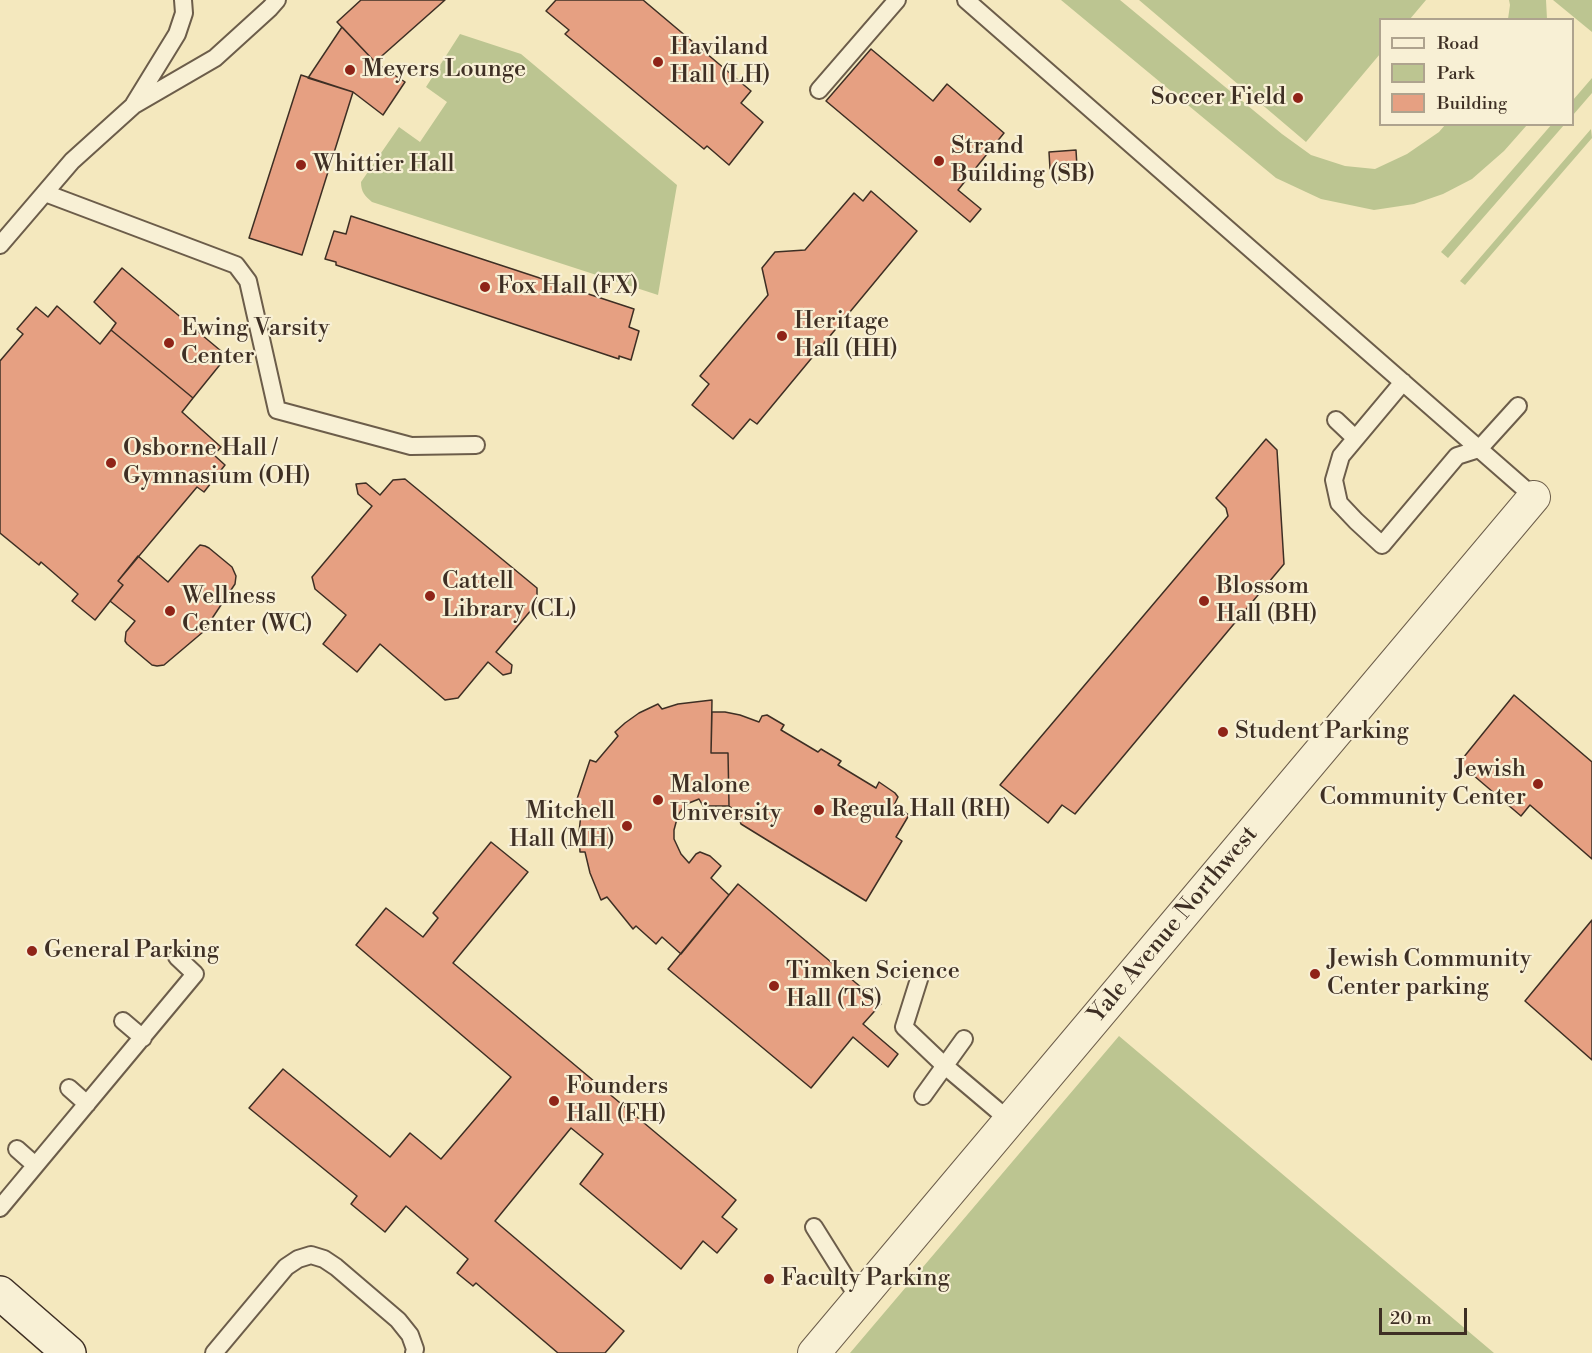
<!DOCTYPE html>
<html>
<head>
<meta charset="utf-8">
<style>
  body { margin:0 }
  #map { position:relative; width:1592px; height:1353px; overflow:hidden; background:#f4e8be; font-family:"Libre Bodoni",serif }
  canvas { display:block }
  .legend { position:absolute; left:1379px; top:18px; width:195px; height:108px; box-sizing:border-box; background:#f8f0d5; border:2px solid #aea38e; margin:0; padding:8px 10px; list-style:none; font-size:18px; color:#3e2f24 }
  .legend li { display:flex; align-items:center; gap:12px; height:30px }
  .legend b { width:30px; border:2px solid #aea38e }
  .scale { position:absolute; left:1379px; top:1308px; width:88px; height:27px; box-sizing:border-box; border:3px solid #3e2f24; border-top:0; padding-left:8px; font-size:18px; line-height:21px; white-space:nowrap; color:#3e2f24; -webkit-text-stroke:4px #f8f0d5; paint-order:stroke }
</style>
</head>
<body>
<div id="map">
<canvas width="1592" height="1353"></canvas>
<ul class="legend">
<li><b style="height:8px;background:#f8f0d5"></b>Road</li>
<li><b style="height:16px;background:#bcc591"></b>Park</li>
<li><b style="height:16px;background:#e6a082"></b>Building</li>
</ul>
<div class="scale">20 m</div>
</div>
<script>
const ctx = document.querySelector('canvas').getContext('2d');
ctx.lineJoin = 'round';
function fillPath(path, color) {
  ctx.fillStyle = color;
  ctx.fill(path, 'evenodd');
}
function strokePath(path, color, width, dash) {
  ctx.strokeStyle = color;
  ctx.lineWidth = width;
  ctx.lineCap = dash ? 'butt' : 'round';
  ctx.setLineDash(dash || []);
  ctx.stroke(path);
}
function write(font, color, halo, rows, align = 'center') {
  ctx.font = font + ' "Libre Bodoni",serif';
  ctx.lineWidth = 4.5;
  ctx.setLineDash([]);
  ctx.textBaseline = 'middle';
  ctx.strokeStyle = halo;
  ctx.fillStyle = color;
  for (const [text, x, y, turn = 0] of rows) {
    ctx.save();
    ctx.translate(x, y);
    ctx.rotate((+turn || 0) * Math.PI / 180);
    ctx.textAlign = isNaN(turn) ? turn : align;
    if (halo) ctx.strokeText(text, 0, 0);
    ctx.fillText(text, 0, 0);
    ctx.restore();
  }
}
fillPath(new Path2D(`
  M1061,0H1120L1282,134L1311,155L1345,166L1375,169L1407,154L1439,132L1445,125H1527L1504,151L1472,179L1443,194L1414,204L1374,210L1321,199L1276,178Z
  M1139,0H1426L1410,19L1380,20V54L1306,142Z
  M1509,0H1546L1547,19H1508L1510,5Z
  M1553,0H1592V32Z
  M460,34L521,54L677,185L658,295L372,202C365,196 361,192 361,182L399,127L420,142L447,102L426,87Z
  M1592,78V93L1573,115V100Z
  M1552,124L1564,125L1448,258L1441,252Z
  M1591,129L1592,138L1465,285L1460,281Z
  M1119,1036L1494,1353H850Z`), '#bcc591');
const building = new Path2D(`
  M361,0H445L375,62L337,22Z
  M556,0H643L751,91L741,103L763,122L729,165L707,146L704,149L565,34L569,30L546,11Z
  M342,27L375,62L405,82L383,115L353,92L308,78Z
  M871,49L933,101L947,84L1004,133L958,190L981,209L970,222L826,101Z
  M301,75L353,92L302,255L249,238Z
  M1076,150L1077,167L1050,169L1049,152Z
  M871,191L917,231L757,424L750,419L733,439L692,405L709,384L700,376L768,295L762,268L775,252L805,250L854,193L863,201Z
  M351,216L634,309L629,327L639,331L631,360L619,356V359L336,265V262L325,259L334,231L346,234Z
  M122,268L227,356L193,398L111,330L116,323L94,302Z
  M57,306L100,344L111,330L193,398L182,412L221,447L214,455L225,465L204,492L197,487L118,581L123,585L95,620L72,601L78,594L41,562L39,565L0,533V361L23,334L17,329L36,307L48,317Z
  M1266,439L1277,450L1284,564L1075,814L1062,805L1048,823L1000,785L1228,516L1226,508L1216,498Z
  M405,479L537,588V603L496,652L512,665L511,673L503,675L488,662L458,698L445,700L380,644L357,672L323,644L346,615L315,589L312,577L372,506L358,494L356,484L366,483L380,495L393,480Z
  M200,545L205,546L209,548L232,567L236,576L235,584L203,632L164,665L157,666L152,665L127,644L125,641L126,632L135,621L110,601L123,585L118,581L138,556L168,582L197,548Z
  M1514,695L1592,762V859L1530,805L1521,816L1459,763Z
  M712,700L711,753H728L729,806H703L699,799L689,803L683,808L678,815L674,830V839L681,854L689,863L696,854L700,852L710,856L721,866L711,878L729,895L681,954L662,937L656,944L636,926L633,929L607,897L601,900L590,873L585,852H580L579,832L582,805L576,802L590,760L596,762L618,736L615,732L625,723L639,713L658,704L662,709L678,704Z
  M712,712H725L740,715L759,722L762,716L767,715L784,725L781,730L818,752L821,749L841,761L838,765L876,788L879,782L895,793L898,797L894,805L909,815L896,837L902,841L866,901L741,824L739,819L741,815L729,806L728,753H711Z
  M491,842L528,872L453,963L736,1200L722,1217L737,1229L717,1253L703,1241L681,1269L580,1184L603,1154L571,1128L495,1221L624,1331L605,1353H558L476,1283L473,1286L457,1273L468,1259L406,1206L385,1232L351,1204L357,1196L249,1108L283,1069L390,1157L410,1133L441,1159L511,1077L356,945L386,908L423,937L438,918L433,913Z
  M738,884L881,1004L863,1024L898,1054L888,1067L853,1037L811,1088L668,969Z
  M1592,920V1060L1525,1001Z`);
fillPath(building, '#e6a082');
strokePath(building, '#3e2f24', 1.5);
const lane = new Path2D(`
  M966,0L1534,497
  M819,90L897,0
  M134,104L177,34L184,13L183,0
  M45,193L236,265L248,281L277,410L411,446L476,445
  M0,245L72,161L134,105L215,58L270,8L277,0
  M1403,382L1341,456L1334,480L1339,503L1356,521L1382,545L1457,456L1479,449L1518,406
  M1336,420L1355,438
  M920,976L904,1027L945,1066L1010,1121
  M123,1021L143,1038
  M69,1088L87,1104
  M923,1096L964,1039
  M17,1149L35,1165
  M0,1208L195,974L177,957
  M814,1227L859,1299
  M214,1353L286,1267L298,1259L311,1255L324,1259L336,1267L398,1320L410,1335L415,1349L414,1353`);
const street = new Path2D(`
  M814,1353L1534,497`);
const secondary = new Path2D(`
  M0,1293L69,1353`);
strokePath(lane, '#6c5d4a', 20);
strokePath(street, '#6c5d4a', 34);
strokePath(secondary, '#3e2f24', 36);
strokePath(lane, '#f8f0d5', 16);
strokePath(street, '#f8f0d5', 32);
strokePath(secondary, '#f8f0d5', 33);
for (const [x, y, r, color] of [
  [658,62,6,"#8f2418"],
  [350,70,6,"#8f2418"],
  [1298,98,6,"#8f2418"],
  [939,161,6,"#8f2418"],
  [301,165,6,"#8f2418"],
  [485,287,6,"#8f2418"],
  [782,336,6,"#8f2418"],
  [169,343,6,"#8f2418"],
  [111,463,6,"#8f2418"],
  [430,596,6,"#8f2418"],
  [1204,601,6,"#8f2418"],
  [170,611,6,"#8f2418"],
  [1223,732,6,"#8f2418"],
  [1538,784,6,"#8f2418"],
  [658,800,6,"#8f2418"],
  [819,810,6,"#8f2418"],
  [627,826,6,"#8f2418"],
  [32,951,6,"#8f2418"],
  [1315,974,6,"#8f2418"],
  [774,986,6,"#8f2418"],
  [554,1101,6,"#8f2418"],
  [769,1279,6,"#8f2418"]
]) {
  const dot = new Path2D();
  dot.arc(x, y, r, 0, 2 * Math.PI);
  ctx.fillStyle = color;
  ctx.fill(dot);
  strokePath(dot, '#f8f0d5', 2);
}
write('24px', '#3e2f24', '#f8f0d5', [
  ["Haviland",670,48],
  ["Hall (LH)",670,76],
  ["Meyers Lounge",362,70],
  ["Soccer Field",1286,98,"right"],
  ["Strand",951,147],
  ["Building (SB)",951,175],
  ["Whittier Hall",313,165],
  ["Fox Hall (FX)",497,287],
  ["Heritage",794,322],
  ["Hall (HH)",794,350],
  ["Ewing Varsity",181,329],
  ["Center",181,357],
  ["Osborne Hall /",123,449],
  ["Gymnasium (OH)",123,477],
  ["Cattell",442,582],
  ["Library (CL)",442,610],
  ["Blossom",1216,587],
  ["Hall (BH)",1216,615],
  ["Wellness",182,597],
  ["Center (WC)",182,625],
  ["Student Parking",1235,732],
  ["Jewish",1526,770,"right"],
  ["Community Center",1526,798,"right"],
  ["Malone",670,786],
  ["University",670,814],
  ["Regula Hall (RH)",831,810],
  ["Mitchell",615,812,"right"],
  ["Hall (MH)",615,840,"right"],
  ["General Parking",44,951],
  ["Jewish Community",1327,960],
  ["Center parking",1327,988],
  ["Timken Science",786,972],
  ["Hall (TS)",786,1000],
  ["Founders",566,1087],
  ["Hall (FH)",566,1115],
  ["Faculty Parking",781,1279]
], 'left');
write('24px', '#3e2f24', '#f8f0d5', [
  ["Yale Avenue Northwest",1174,925,-50]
]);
</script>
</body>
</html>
